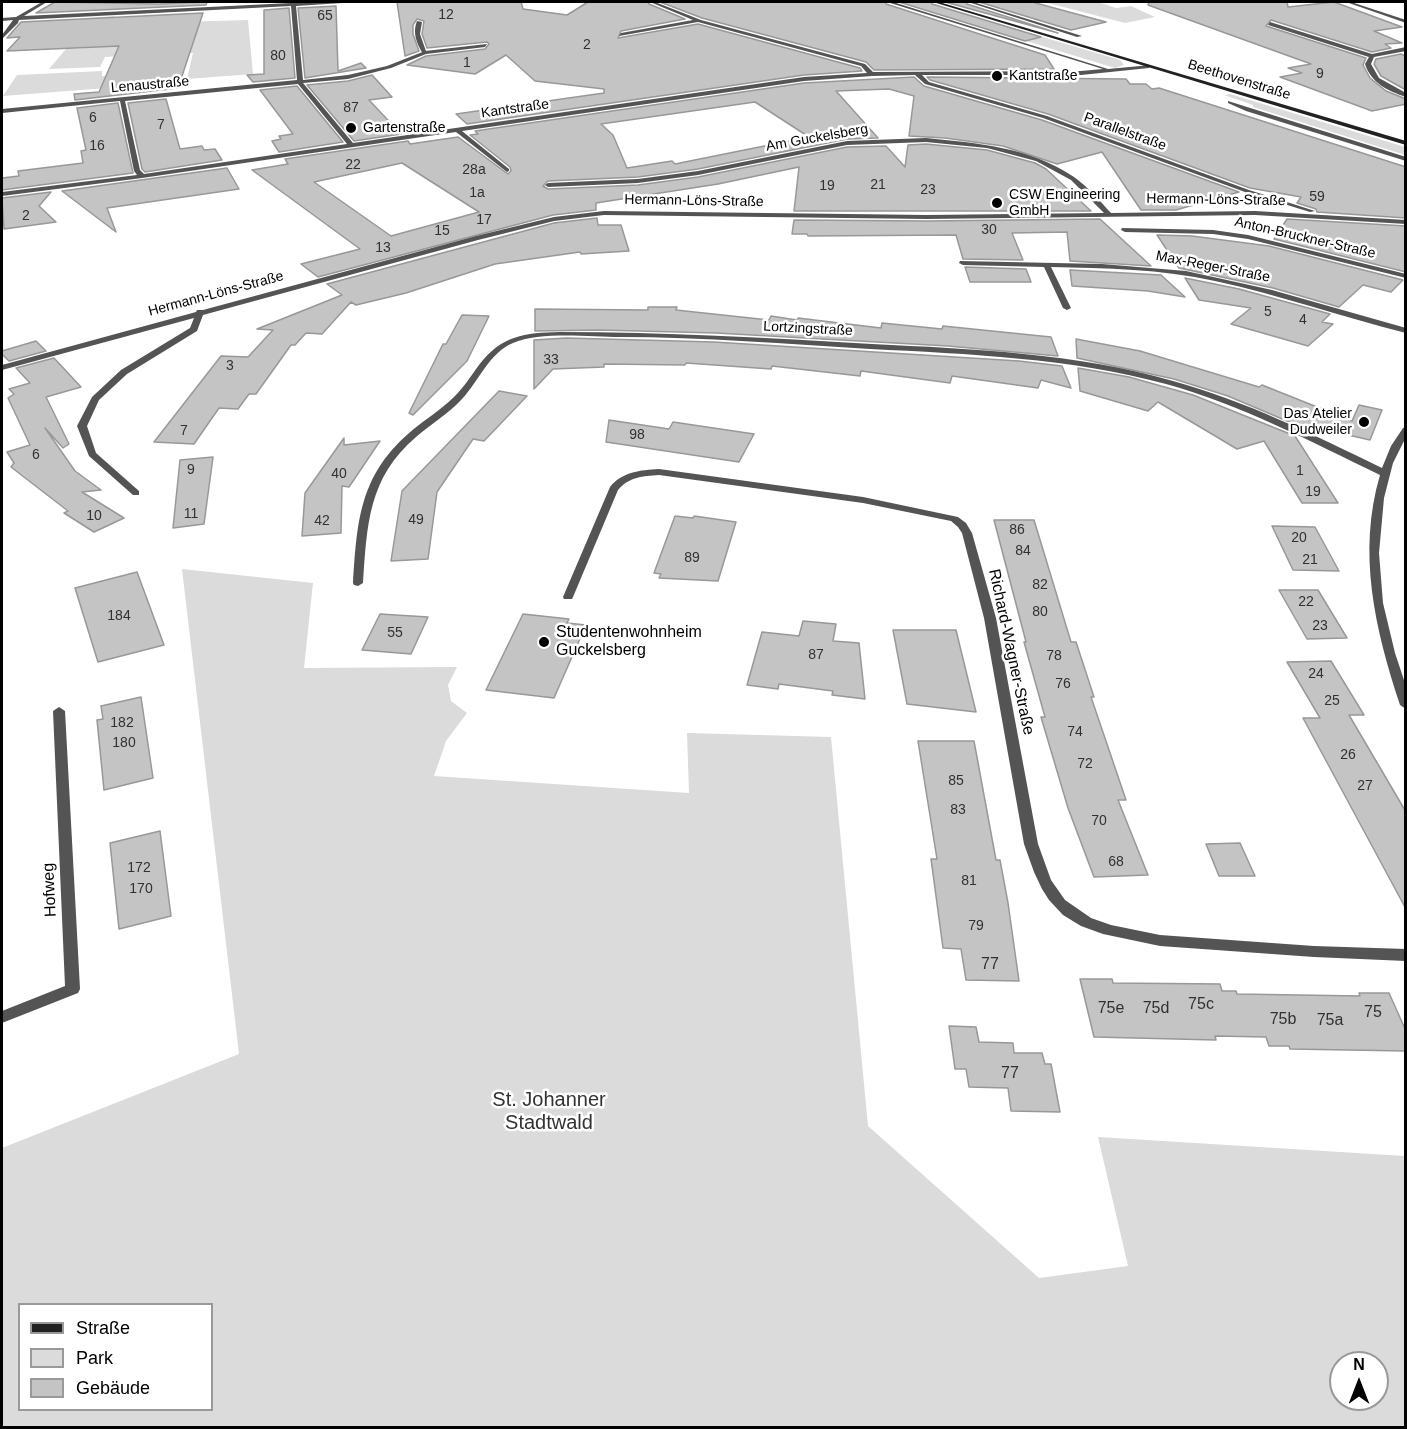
<!DOCTYPE html>
<html>
<head>
<meta charset="utf-8">
<style>
  body { margin:0 }
  #map { position:relative; width:1407px; height:1429px; overflow:hidden; background:#fff; font-family:Arial,sans-serif }
  canvas { display:block }
  .frame { position:absolute; inset:0; border:3px solid #000; pointer-events:none }
  .legend { position:absolute; left:18px; top:1303px; width:195px; height:108px; box-sizing:border-box; background:#fff; border:2px solid #999; margin:0; padding:8px 10px; list-style:none; font-size:18px; color:#000 }
  .legend li { display:flex; align-items:center; gap:12px; height:30px }
  .legend b { width:30px; border:2px solid #999 }
  .north { position:absolute; left:1329px; top:1351px; width:60px; height:60px; box-sizing:border-box; background:#fff; border:2px solid #999; border-radius:50%; rotate:0deg; font-size:16px; font-weight:700; line-height:24px; text-align:center; color:#000 }
  .north::after { content:''; display:block; margin:auto; width:21px; height:27px; background:#000; clip-path:polygon(50% 0,100% 100%,50% 72%,0 100%) }
</style>
</head>
<body>
<div id="map">
<canvas width="1407" height="1429"></canvas>
<div class="frame"></div>
<ul class="legend">
<li><b style="height:8px;background:#212121"></b>Straße</li>
<li><b style="height:16px;background:#dbdbdb"></b>Park</li>
<li><b style="height:16px;background:#c4c4c4"></b>Gebäude</li>
</ul>
<div class="north">N</div>
</div>
<script>
const ctx = document.querySelector('canvas').getContext('2d');
ctx.lineJoin = 'round';
function fillPath(path, color) {
  ctx.fillStyle = color;
  ctx.fill(path, 'evenodd');
}
function strokePath(path, color, width, dash) {
  ctx.strokeStyle = color;
  ctx.lineWidth = width;
  ctx.lineCap = dash ? 'butt' : 'round';
  ctx.setLineDash(dash || []);
  ctx.stroke(path);
}
function write(font, color, halo, rows, align = 'center') {
  ctx.font = font + ' Arial,sans-serif';
  ctx.lineWidth = 5;
  ctx.setLineDash([]);
  ctx.textBaseline = 'middle';
  ctx.strokeStyle = halo;
  ctx.fillStyle = color;
  for (const [text, x, y, turn = 0] of rows) {
    ctx.save();
    ctx.translate(x, y);
    ctx.rotate((+turn || 0) * Math.PI / 180);
    ctx.textAlign = isNaN(turn) ? turn : align;
    if (halo) ctx.strokeText(text, 0, 0);
    ctx.fillText(text, 0, 0);
    ctx.restore();
  }
}
fillPath(new Path2D(`
  M898,2H925L1120,60L1124,65L1115,68Z
  M1044,2H1098L1116,8L1131,6L1155,17L1125,23Z
  M115,16L112,24L248,20L253,74L187,79L193,53L169,54L159,84L3,96L17,75L102,71V76L132,75L138,55L105,57L100,67L49,69L66,49L87,48L90,18Z
  M1230,94L1405,147V155L1253,107V105L1224,95Z
  M182,569L313,583L304,668L457,667L448,685L451,701L467,713L446,741L434,776L689,793L687,733L831,737L868,1126L1039,1278L1128,1266L1098,1137L1405,1156V1427H2V1148L239,1054ZM20,1304H212V1410H20ZM1341,1363H1377V1399H1341Z`), '#dbdbdb');
const building = new Path2D(`
  M55,2L158,4L207,2L206,5L36,13Z
  M397,2H521L523,9L567,15L588,2H648L649,4L685,19L621,31L618,38L698,24L860,68L862,71L804,75L467,124L456,114L604,93V89L535,81L506,55L475,74L407,65L426,56L485,49L489,44L487,42L427,48L422,34L424,21L417,19L413,25V34L419,51L405,56Z
  M660,2H885L886,4L1045,55L1054,69L874,70L866,62L702,18Z
  M899,2H931L932,4L1041,37L1025,41Z
  M945,2H966L967,4L1058,33Z
  M979,2H1032L1106,22L1071,30Z
  M1149,2H1287L1288,7L1334,2L1402,27L1374,31L1402,43L1385,44L1391,48L1372,52L1271,20L1266,26L1366,58L1363,65L1370,78L1386,91L1406,99V104L1372,111L1280,77L1302,73L1288,68L1311,64L1148,5Z
  M336,6L338,71L361,63L366,68L305,78L298,8Z
  M289,8L295,78L253,82L247,75L264,74V10Z
  M203,13L178,88L75,100L74,94L99,92L119,46L7,51L20,37L7,38L21,22Z
  M1401,54L1406,56V90L1381,76L1374,64L1376,59Z
  M372,75L392,97L369,100L401,134L354,141L307,85L348,81Z
  M914,77L924,86L1042,120L1239,192L1176,210H1141L1102,152L1057,164L1003,146L945,138L909,136L914,96L889,89L836,91L878,138L847,139L698,169L638,177L548,181L543,186L548,189L638,185L698,177L847,147L886,146L905,167L908,145L926,144L987,150L1035,163L1046,169L1091,211H794L799,167L718,184L596,203V210L553,215L318,277L301,264L360,249L252,170L288,164L285,159L408,141L410,144L458,137L508,174L511,171L510,167L470,135L478,134L475,131L804,83ZM755,102L809,137L675,164L672,161L627,168L613,135L601,124ZM402,163L479,212L391,236L314,182Z
  M927,77L1126,79L1130,84H1146L1152,89L1159,88L1406,167V218L1317,212L1316,209L1297,203L1301,197L1250,188L1048,114L930,80Z
  M297,86L343,142L279,152L272,141L281,139L279,136L293,134L260,90Z
  M166,99L180,149L202,146L204,150L215,149L222,160L145,172L142,169L128,103Z
  M118,103L133,173L2,190V178L19,176L18,171L83,163L81,151L86,150L77,108Z
  M227,168L239,189L107,208L116,232L62,191Z
  M51,192L39,206L56,222L4,229L2,198Z
  M597,218L598,225H621L629,251L581,254L580,252L495,264L406,293L356,305L351,302L322,334L306,333L295,345H291L256,394H249L238,409L219,408L194,444L154,442L221,356L248,357L273,330L257,329L342,295L327,284L554,223Z
  M1100,219L1151,266L1070,261L1067,232L1012,233L1023,260L963,259L956,235L808,236L807,234H792L794,220L927,221Z
  M1287,219L1406,226V272L1274,239Z
  M1157,235L1192,236L1269,246L1403,280L1391,292L1363,285L1339,307L1273,288L1179,268Z
  M965,267L1026,269L1031,282H970Z
  M1070,270L1161,275L1185,297L1148,291L1072,286Z
  M1185,278L1239,289L1330,314L1322,322L1333,324L1308,346L1231,324L1251,308L1199,300Z
  M648,307H677L676,310L769,320L771,316L797,320L798,318L881,328L882,323L942,329L943,326L1051,337L1058,356L948,346L716,333L599,330L535,331V309L648,310Z
  M462,315L489,316L467,361L413,415L409,413L443,344H446Z
  M566,338L714,342L1019,361L1062,366L1071,388L1041,380L1038,388L952,376L950,383L861,371L860,376L772,366L771,369L686,363L685,365L604,364V367L553,369L534,389V340Z
  M1076,339L1140,351L1259,387L1262,385L1352,421L1359,405L1382,410L1370,440L1287,421L1228,396L1174,379L1077,358Z
  M36,341L46,351L9,361L2,354V351Z
  M54,358L81,387L46,397L69,444L63,448L45,428L75,471L101,490L82,492L124,518L94,532L64,513L68,511L11,467L14,463L7,452L30,445L8,398L14,394L9,389L30,383L16,368Z
  M1078,368L1129,377L1193,395L1295,436L1338,503H1302L1264,441L1237,449L1158,402L1148,411L1080,391Z
  M499,391L527,396L484,441L473,439L437,492L428,559L391,561L402,491Z
  M609,420L669,429L673,422L754,434L739,462L606,442Z
  M344,438V445L380,441L349,487L342,486L341,533L302,536L305,493Z
  M213,457L204,524L173,528L180,460Z
  M675,516L693,518L694,516L736,522L718,581L659,578L661,574L654,573Z
  M994,520H1034L1071,642H1076L1094,697H1091L1126,800H1118L1148,875L1094,877L1068,808L1041,717H1045L1024,642H1026Z
  M1272,526L1315,527L1339,571L1293,570Z
  M137,572L164,645L98,662L75,588Z
  M1279,590H1318L1347,638L1307,639Z
  M380,614L428,617L411,654L362,650Z
  M523,614L569,619L567,623L586,625L554,698L486,690Z
  M803,621L836,624L833,641L859,643L865,699L832,695L833,691L779,684L778,689L747,685L762,632L799,636Z
  M893,630H956L976,712L907,704Z
  M1331,661L1364,715H1349L1406,812V909L1303,718H1320L1287,662Z
  M141,697L153,778L104,790L97,720L103,719L101,706Z
  M918,741H974L996,860H1000L1008,903L1019,981L966,980L961,949L943,948L931,859H937Z
  M160,831L171,916L119,929L110,843Z
  M1240,843L1255,876H1219L1206,844Z
  M1080,979H1112L1113,983L1220,984L1222,991H1236L1237,994L1360,996L1359,993H1389L1406,1031V1051L1290,1049L1289,1046H1269L1266,1037L1215,1036L1216,1040L1094,1037Z
  M949,1026L976,1027L979,1042L1013,1043L1014,1053H1042L1045,1064H1051L1060,1112L1011,1111L1008,1088L969,1087L966,1069H955Z`);
fillPath(building, '#c4c4c4');
strokePath(building, '#989898', 1.5);
fillPath(new Path2D(`
  M417,21L422,22L420,34L427,54H423C417,44 412,33 417,21Z`), '#545454');
fillPath(new Path2D(`
  M42,2H47L24,16L291,3V2H344L342,3L296,6L303,80L348,75L387,66L425,51L487,44L485,47L426,54L391,68L348,79L303,83L353,143L804,77L867,73L861,66L698,22L619,36L621,33L693,20L650,2H655L701,20L865,64L873,72L1081,71L1103,69L887,2H893L1108,69L1151,65L1149,68L1081,75H922L929,82L1047,116L1249,190L1315,211L1310,212L1245,192L1043,118L925,84L915,75L872,76L804,81L462,131L509,169V171L507,172L456,132L142,178L2,196V192L137,175L134,171L120,101L2,113V109L297,80L291,6L19,20L18,23L2,39V35L13,20L2,21V18L16,17ZM298,84L347,144L144,174L140,170L125,101Z
  M968,2H973L1082,36L1077,37Z
  M1346,2H1351L1406,20V23Z
  M1270,22L1372,54L1406,47V51L1374,57L1371,64L1379,78L1406,93V97C1388,91 1371,83 1365,64L1369,57L1268,25Z
  M1228,101L1406,157V161L1246,111L1228,103Z
  M926,138C977,143 1030,147 1074,177C1087,186 1100,201 1111,213L1255,211L1406,220V224L1255,215L927,219L604,215L554,221L478,240L203,315L197,331L127,374L99,400L87,426L96,453L139,491V495H133L89,456L77,426L92,397L121,370L190,328L194,318L2,370V365L196,312L197,310H203L476,236L554,217L604,211L927,215L1104,213L1071,180L1036,161L987,148L926,142L847,145L698,175L638,183L548,187L545,185L548,183L638,179L698,171L847,141Z
  M1122,228L1213,230L1248,235L1406,274V278L1248,239L1213,234L1125,232L1121,230Z
  M960,261L1102,264L1186,271L1272,290L1406,328V333C1342,317 1280,295 1215,281C1161,269 1106,268 1051,267L1071,308L1067,310L1063,308L1044,267L963,265L959,263Z
  M560,332C664,332 768,338 872,344C973,349 1075,353 1173,381C1246,401 1314,435 1382,468L1391,446L1403,428L1406,427V437L1393,463L1384,498L1379,553L1383,603L1395,653L1406,686V709L1400,705C1375,629 1357,553 1380,475C1310,441 1241,405 1166,384C1070,358 969,354 870,349C787,344 704,337 620,337C591,337 540,331 513,343C489,353 479,381 462,399C448,414 431,424 416,437C368,478 367,525 363,583L358,586L354,585L353,583C357,523 359,477 408,434C422,421 440,411 454,397C464,387 471,376 479,365C502,335 524,333 560,332Z
  M659,469L863,497L958,517L966,523L972,533L996,618L1038,844L1051,880L1065,900L1091,918L1111,925L1160,935L1314,946L1406,949V961L1314,957L1160,946L1103,934L1081,926L1063,915L1049,900L1042,889L1034,872L1024,844L984,618L962,533L958,527L951,521L863,503L659,475C643,476 629,477 618,490L573,597L572,599H564L563,597L610,487C622,472 640,470 659,469Z
  M59,707L65,711L80,989L78,993L2,1023V1011L65,986L53,711Z`), '#545454');
fillPath(new Path2D(`
  M933,2H939L1406,141V145Z`), '#212121');
for (const [x, y, r, color] of [
  [997,76,6,"#000"],
  [351,128,6,"#000"],
  [997,203,6,"#000"],
  [1364,422,6,"#000"],
  [544,642,6,"#000"]
]) {
  const dot = new Path2D();
  dot.arc(x, y, r, 0, 2 * Math.PI);
  ctx.fillStyle = color;
  ctx.fill(dot);
  strokePath(dot, '#fff', 2);
}
write('14px', '#313131', null, [
  ["12",446,15],
  ["65",325,16],
  ["2",587,45],
  ["80",278,56],
  ["1",467,63],
  ["9",1320,74],
  ["87",351,108],
  ["6",93,118],
  ["7",161,125],
  ["16",97,146],
  ["22",353,165],
  ["28a",474,170],
  ["21",878,185],
  ["19",827,186],
  ["23",928,190],
  ["1a",477,193],
  ["59",1317,197],
  ["2",26,216],
  ["17",484,220],
  ["30",989,230],
  ["15",442,231],
  ["13",383,248],
  ["5",1268,312],
  ["4",1303,320],
  ["33",551,360],
  ["3",230,366],
  ["7",184,431],
  ["98",637,435],
  ["6",36,455],
  ["9",191,470],
  ["1",1300,471],
  ["40",339,474],
  ["19",1313,492],
  ["11",191,514],
  ["10",94,516],
  ["49",416,520],
  ["42",322,521],
  ["86",1017,530],
  ["20",1299,538],
  ["84",1023,551],
  ["89",692,558],
  ["21",1310,560],
  ["82",1040,585],
  ["22",1306,602],
  ["80",1040,612],
  ["184",119,616],
  ["23",1320,626],
  ["55",395,633],
  ["87",816,655],
  ["78",1054,656],
  ["24",1316,674],
  ["76",1063,684],
  ["25",1332,701],
  ["182",122,723],
  ["74",1075,732],
  ["180",124,743],
  ["26",1348,755],
  ["72",1085,764],
  ["85",956,781],
  ["27",1365,786],
  ["83",958,810],
  ["70",1099,821],
  ["68",1116,862],
  ["172",139,868],
  ["81",969,881],
  ["170",141,889],
  ["79",976,926]
]);
write('14px', '#000', '#fff', [
  ["Kantstraße",1009,76],
  ["Gartenstraße",363,128],
  ["CSW Engineering",1009,195],
  ["GmbH",1009,211],
  ["Das Atelier",1352,414,"right"],
  ["Dudweiler",1352,430,"right"]
], 'left');
write('14px', '#000', '#fff', [
  ["Beethovenstraße",1239,80,17],
  ["Lenaustraße",150,85,-5],
  ["Kantstraße",515,109,-8],
  ["Parallelstraße",1125,132,20],
  ["Am Guckelsberg",817,138,-10],
  ["Hermann-Löns-Straße",1216,200,1],
  ["Hermann-Löns-Straße",694,201,1],
  ["Anton-Bruckner-Straße",1305,238,13],
  ["Max-Reger-Straße",1213,267,11],
  ["Hermann-Löns-Straße",216,294,-15],
  ["Lortzingstraße",808,329,3]
]);
write('16px', '#000', '#fff', [
  ["Studentenwohnheim",556,633],
  ["Guckelsberg",556,651]
], 'left');
write('16px', '#000', '#fff', [
  ["Richard-Wagner-Straße",1011,652,78],
  ["Hofweg",50,890,-93]
]);
write('16px', '#313131', null, [
  ["77",990,965],
  ["75c",1201,1005],
  ["75e",1111,1009],
  ["75d",1156,1009],
  ["75",1373,1013],
  ["75b",1283,1020],
  ["75a",1330,1021],
  ["77",1010,1074]
]);
write('20px', '#323232', '#fff', [
  ["St. Johanner",549,1100],
  ["Stadtwald",549,1123]
]);
</script>
</body>
</html>
